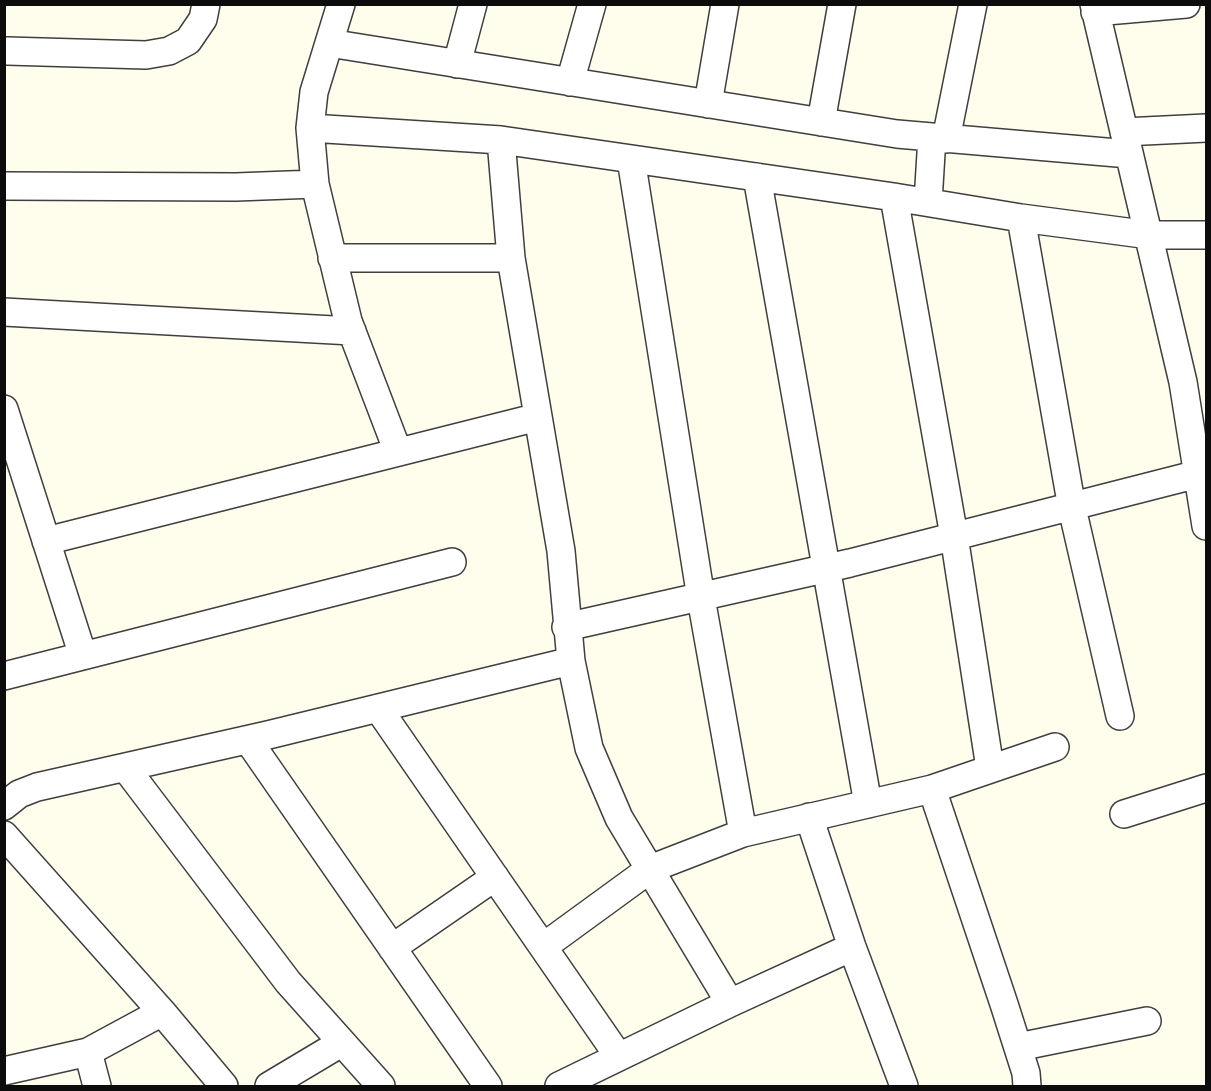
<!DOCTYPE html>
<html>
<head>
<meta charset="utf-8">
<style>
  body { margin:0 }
  #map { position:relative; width:1211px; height:1091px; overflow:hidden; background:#fffdeb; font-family:Literata,serif }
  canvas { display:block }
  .frame { position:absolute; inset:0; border:6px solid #0c0c0c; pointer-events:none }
</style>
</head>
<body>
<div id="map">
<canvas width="1211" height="1091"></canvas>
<div class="frame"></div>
</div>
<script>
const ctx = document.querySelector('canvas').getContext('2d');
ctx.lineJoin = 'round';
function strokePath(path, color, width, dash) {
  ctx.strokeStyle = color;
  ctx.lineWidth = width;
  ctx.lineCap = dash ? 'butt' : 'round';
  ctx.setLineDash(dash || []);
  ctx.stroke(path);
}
const minor = new Path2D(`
  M341,4L314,92L310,128L315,184L348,321L398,452
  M1094,4L1183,382L1206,526
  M1095,12L1186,4
  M329,43L897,134L1129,154
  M7,51L146,55L169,51L188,41L203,19L206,4
  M457,64L473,4
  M570,82L592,4
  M708,104L725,4
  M821,122L842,4
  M310,128L501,140L894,197L1021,218L1150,235H1206
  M1124,132L1206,128
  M946,139L973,4
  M501,140L511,258L561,551L571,661L589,748L619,818L730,1003
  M631,159L701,598L743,833
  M757,177L868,804
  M4,186L236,187L315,184
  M894,197L954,536L990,768
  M928,202L932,137
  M1021,218L1072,508L1120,716
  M332,258H511
  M4,312L352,331
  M4,409L83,656
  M46,541L538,417
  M566,627L850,563L1198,474
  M4,676L452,562
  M378,708L619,1057
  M248,740L488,1086
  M125,767L288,982L381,1086
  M932,789L1004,1004L1026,1073L1027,1086
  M4,806L19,794L37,787L268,735L571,661
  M1124,814L1206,788
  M809,817L852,947L904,1086
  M4,835L162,1012L224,1086
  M543,947L650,869L743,833L932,789L1055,747
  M392,948L495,877
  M1018,1047L1147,1021
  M88,1052L97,1086
  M4,1071L88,1052L162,1012
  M269,1086L341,1043
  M559,1086L730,1003L852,947`);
strokePath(minor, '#3f3f3f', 30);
strokePath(minor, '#fff', 27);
</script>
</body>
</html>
